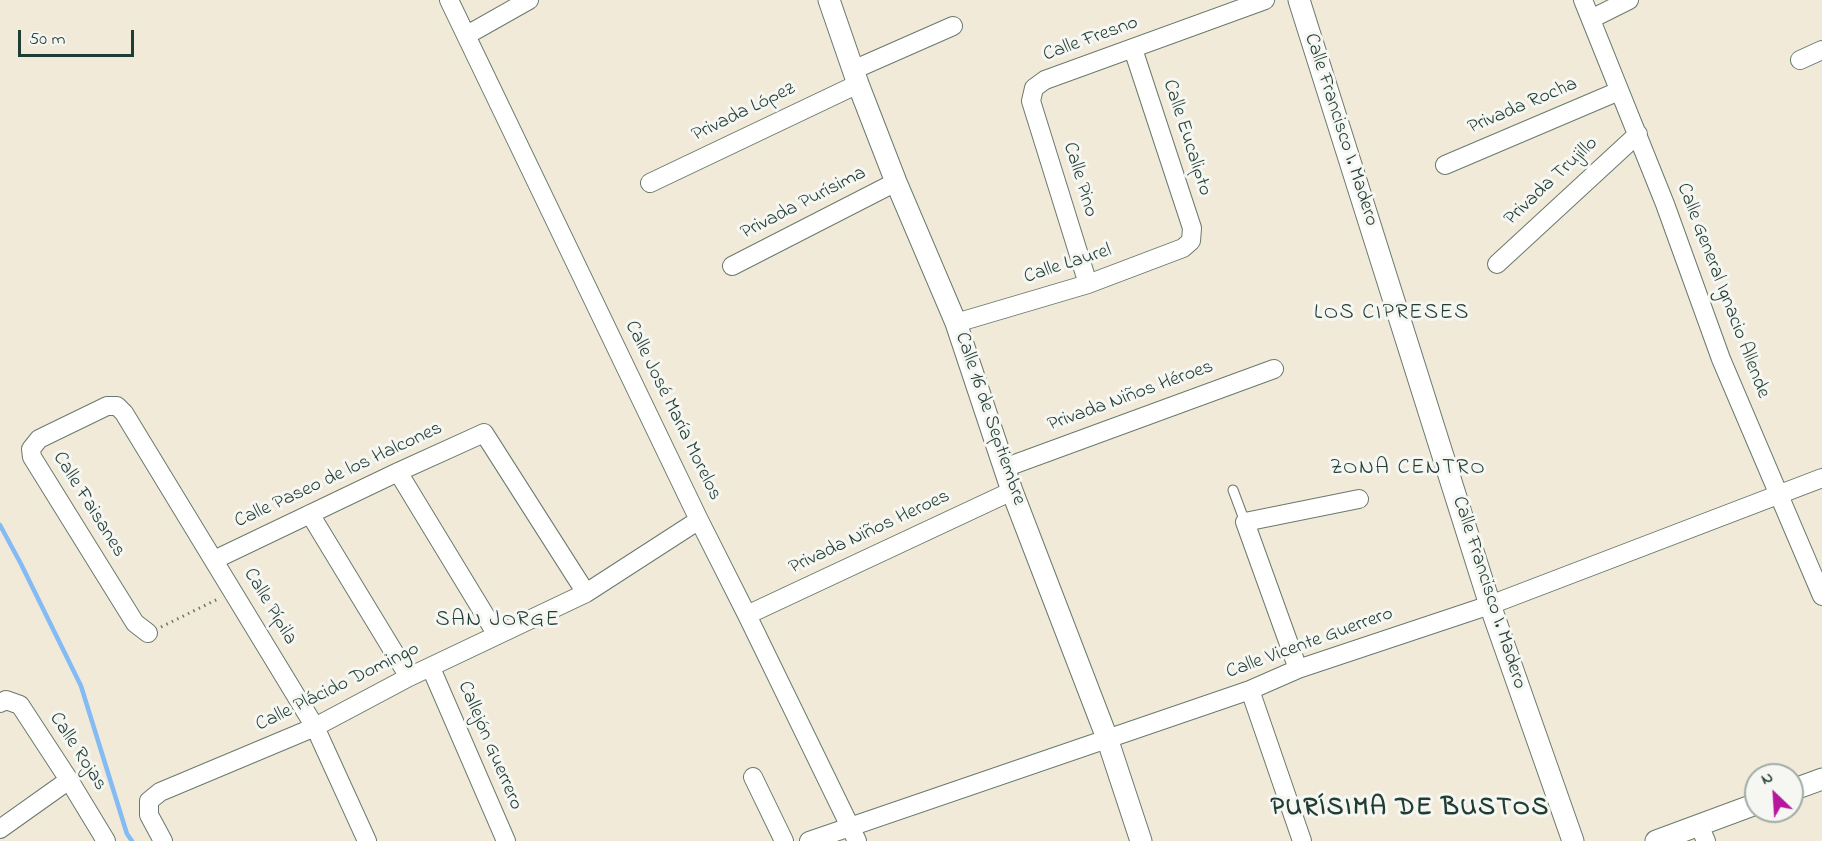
<!DOCTYPE html>
<html>
<head>
<meta charset="utf-8">
<style>
  body { margin:0 }
  #map { position:relative; width:1822px; height:841px; overflow:hidden; background:#f2ead8; font-family:"Indie Flower",sans-serif }
  canvas { display:block }
  .north { position:absolute; left:1744px; top:763px; width:60px; height:60px; box-sizing:border-box; background:#f6f6f2; border:2px solid #a0aca6; border-radius:50%; rotate:335deg; font-size:16px; font-weight:700; line-height:24px; text-align:center; color:#1f3d34 }
  .north::after { content:''; display:block; margin:auto; width:21px; height:27px; background:#b5179e; clip-path:polygon(50% 0,100% 100%,50% 72%,0 100%) }
  .scale { position:absolute; left:18px; top:30px; width:116px; height:27px; box-sizing:border-box; border:3px solid #1f3d34; border-top:0; padding-left:8px; font-size:18px; line-height:21px; white-space:nowrap; color:#1f3d34; -webkit-text-stroke:4px #f6f6f2; paint-order:stroke }
</style>
</head>
<body>
<div id="map">
<canvas width="1822" height="841"></canvas>
<div class="north">N</div>
<div class="scale">50 m</div>
</div>
<script>
const ctx = document.querySelector('canvas').getContext('2d');
ctx.lineJoin = 'round';
function strokePath(path, color, width, dash) {
  ctx.strokeStyle = color;
  ctx.lineWidth = width;
  ctx.lineCap = dash ? 'butt' : 'round';
  ctx.setLineDash(dash || []);
  ctx.stroke(path);
}
function write(font, color, halo, rows, align = 'center') {
  ctx.font = font + ' "Indie Flower",sans-serif';
  ctx.lineWidth = 6;
  ctx.setLineDash([]);
  ctx.textBaseline = 'middle';
  ctx.strokeStyle = halo;
  ctx.fillStyle = color;
  for (const [text, x, y, turn = 0] of rows) {
    ctx.save();
    ctx.translate(x, y);
    ctx.rotate((+turn || 0) * Math.PI / 180);
    ctx.textAlign = isNaN(turn) ? turn : align;
    if (halo) ctx.strokeText(text, 0, 0);
    ctx.fillText(text, 0, 0);
    ctx.restore();
  }
}
strokePath(new Path2D(`
  M0,525L21,564L81,686L127,834L132,841`), '#84bbf4', 4.5);
const service = new Path2D(`
  M1233,490L1245,522`);
const minor = new Path2D(`
  M449,0L699,520L747,615L857,841
  M1583,0L1665,204L1721,359L1822,596
  M1591,19L1629,0
  M467,35L529,0
  M1800,60L1822,50
  M853,70L953,26
  M1445,165L1619,91
  M650,183L858,84
  M1497,264L1638,134
  M732,266L896,182
  M1088,284L1031,101L1034,88L1045,80L1265,0
  M956,323L1088,284L1183,248L1191,241L1192,228L1133,49
  M1004,468L1274,369
  M398,472L497,635
  M310,514L409,677
  M214,560L398,472L484,433L586,593
  M747,615L1012,491
  M148,633L135,623L32,457L31,449L39,439L107,406H117L124,413L315,727L367,841
  M431,668L506,841
  M1298,669L1245,522L1359,499
  M1250,690L1302,841
  M0,703L6,700L20,705L69,780L106,841
  M753,777L784,841
  M1699,825L1706,841
  M0,829L69,780
  M163,841L149,815V801L160,792L315,727L409,677L586,593L699,520
  M809,841L1250,690L1298,669L1490,605L1822,478`);
const tertiary = new Path2D(`
  M829,0L858,84L896,182L956,323L1012,491L1107,738L1141,841
  M1299,0L1490,605L1573,841
  M1792,790L1822,779
  M1656,841L1756,804`);
strokePath(service, '#697a6d', 11);
strokePath(minor, '#697a6d', 20);
strokePath(tertiary, '#697a6d', 23);
strokePath(new Path2D(`
  M161,627L220,598`), '#697a6d', 3, [1.5, 4.5]);
strokePath(service, '#fff', 9);
strokePath(minor, '#fff', 18);
strokePath(tertiary, '#fff', 21);
write('20px', '#1f3d34', '#f6f6f2', [
  ["Calle Fresno",1091,40,-20],
  ["Privada Rocha",1523,107,-23],
  ["Privada López",744,113,-26],
  ["Calle Francisco I. Madero",1340,130,72],
  ["Calle Eucalipto",1186,138,72],
  ["Calle Pino",1079,180,73],
  ["Privada Trujillo",1552,182,-43],
  ["Privada Purísima",804,204,-27],
  ["Calle Laurel",1068,265,-18],
  ["Calle General Ignacio Allende",1722,291,69],
  ["Privada Niños Héroes",1131,397,-20],
  ["Calle José María Morelos",672,411,64],
  ["Calle 16 de Septiembre",989,419,71],
  ["Calle Paseo de los Halcones",339,476,-25],
  ["Calle Faisanes",88,505,58],
  ["Privada Niños Heroes",870,533,-25],
  ["Calle Francisco I. Madero",1488,593,72],
  ["Calle Pípila",269,607,59],
  ["Calle Vicente Guerrero",1310,644,-20],
  ["Calle Plácido Domingo",338,688,-26],
  ["Callejón Guerrero",489,746,67],
  ["Calle Rojas",77,752,57]
]);
ctx.letterSpacing = '1.5px';
write('22px', '#1f3d34', '#f6f6f2', [
  ["LOS CIPRESES",1392,314],
  ["ZONA CENTRO",1408,469],
  ["SAN JORGE",498,621]
]);
ctx.letterSpacing = '0px';
ctx.letterSpacing = '1.5px';
write('bold 26px', '#1f3d34', '#f6f6f2', [
  ["PURÍSIMA DE BUSTOS",1410,810]
]);
ctx.letterSpacing = '0px';
</script>
</body>
</html>
